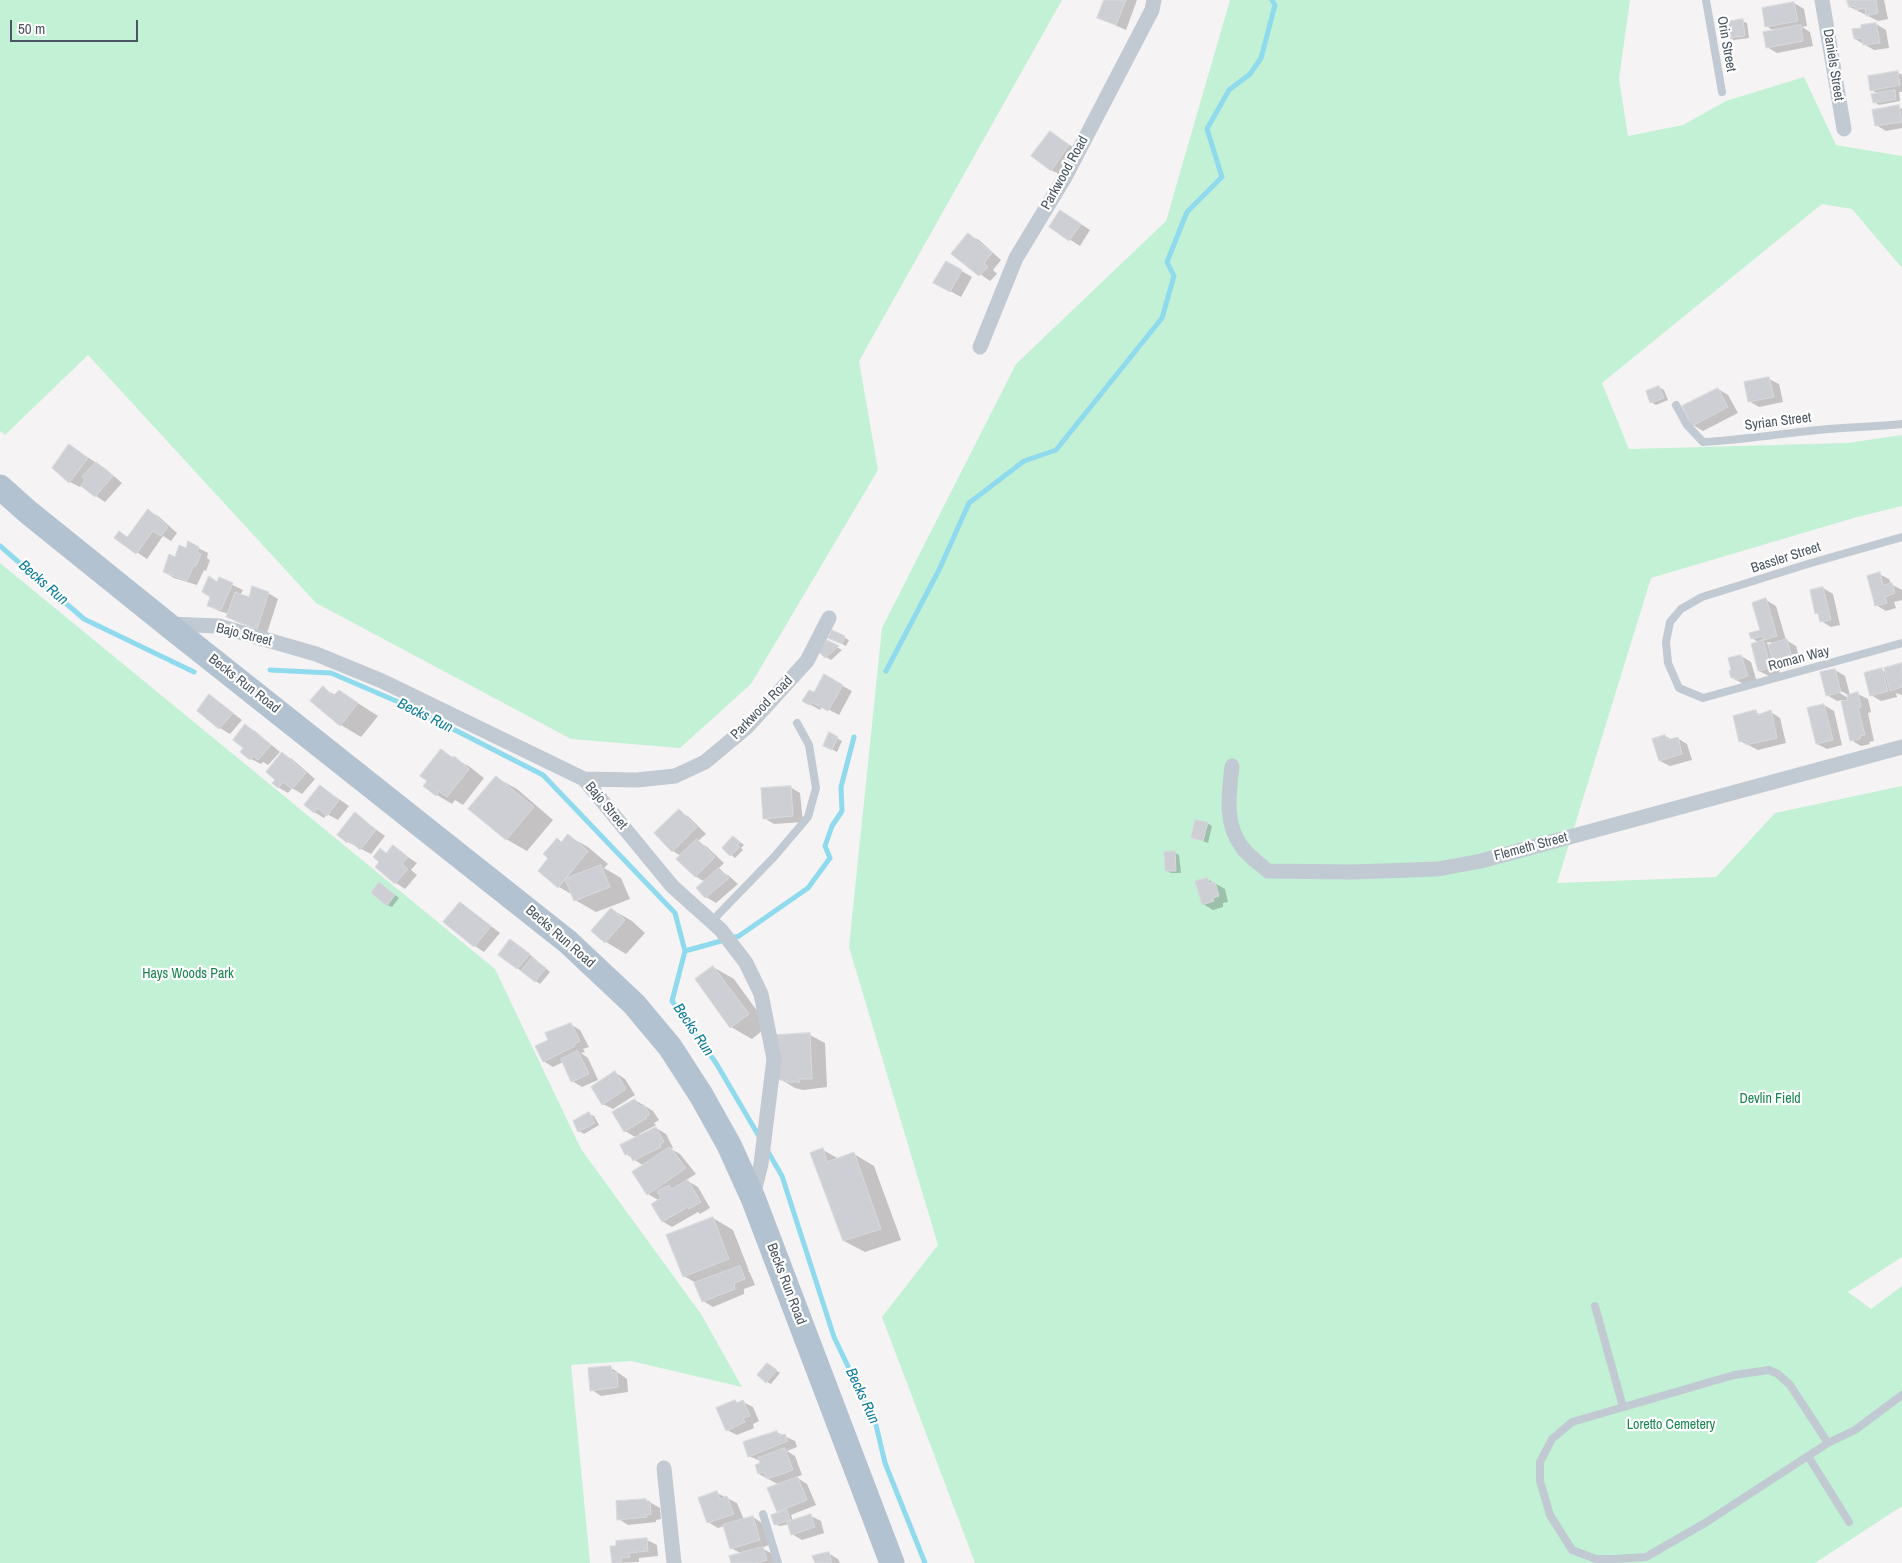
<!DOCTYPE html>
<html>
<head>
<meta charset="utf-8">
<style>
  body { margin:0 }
  #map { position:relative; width:1902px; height:1563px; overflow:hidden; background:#f5f3f3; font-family:"Archivo Narrow",sans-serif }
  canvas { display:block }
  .scale { position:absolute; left:10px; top:20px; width:128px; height:22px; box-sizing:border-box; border:2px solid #4a5661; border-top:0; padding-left:6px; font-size:15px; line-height:18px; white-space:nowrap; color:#4a5661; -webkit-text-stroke:4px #fff; paint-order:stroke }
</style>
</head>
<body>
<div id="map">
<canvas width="1902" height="1563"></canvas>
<div class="scale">50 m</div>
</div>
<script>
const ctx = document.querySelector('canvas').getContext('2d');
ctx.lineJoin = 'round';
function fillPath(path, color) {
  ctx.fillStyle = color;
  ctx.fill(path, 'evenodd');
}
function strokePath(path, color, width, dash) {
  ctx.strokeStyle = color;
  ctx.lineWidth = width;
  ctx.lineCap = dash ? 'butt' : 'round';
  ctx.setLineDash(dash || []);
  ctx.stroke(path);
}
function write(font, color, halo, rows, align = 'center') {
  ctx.font = font + ' "Archivo Narrow",sans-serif';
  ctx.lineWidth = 4.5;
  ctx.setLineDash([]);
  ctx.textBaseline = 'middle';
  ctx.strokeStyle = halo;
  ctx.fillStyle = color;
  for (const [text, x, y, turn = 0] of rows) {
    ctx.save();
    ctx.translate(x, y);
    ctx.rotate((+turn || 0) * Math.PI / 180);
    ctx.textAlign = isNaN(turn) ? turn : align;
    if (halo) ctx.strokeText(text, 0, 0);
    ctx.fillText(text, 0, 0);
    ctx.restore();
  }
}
fillPath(new Path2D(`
  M0,0H1062L859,361L878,470L751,684L680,748L571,739L316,603L88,355L5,435L0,431Z
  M1230,0H1630L1619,79L1628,136L1683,125L1726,101L1804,77L1836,145L1902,156V268L1852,209L1822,204L1602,383L1629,449L1847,443L1902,435V506L1857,517L1651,578L1557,883L1716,877L1775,813L1902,786V1257L1848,1292L1871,1309L1902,1286V1506L1815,1563H975L882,1317L938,1245L849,947L882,628L1016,364L1166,221Z
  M0,563L495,969L581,1149L701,1314L742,1387L631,1361L571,1365L590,1563H0Z`), '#c3f1d5');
fillPath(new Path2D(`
  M1105,0H1137L1126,30L1099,18Z
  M1849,0H1884L1888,19L1878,21L1850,7Z
  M1794,3L1804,9L1807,26L1802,27L1810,32L1813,46L1777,53L1767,47L1774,31L1766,26Z
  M1742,21L1747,23L1749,38L1734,40L1730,38Z
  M1876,24L1886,30L1889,48L1874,50L1855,39L1863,29L1862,26Z
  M1897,72L1902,75V92H1899L1900,101L1879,105L1874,102L1879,94L1871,90Z
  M1898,107L1902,109V128L1886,131L1876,125Z
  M1050,132L1079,151L1061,175L1051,170Z
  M1061,211L1090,230L1080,246L1050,227Z
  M969,235L979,240L1001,260L993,270L997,274L990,281L952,254Z
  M946,262L972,277L961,297L935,283Z
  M1769,379L1779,384L1783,402L1759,407L1749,401Z
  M1659,387L1664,390L1668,400L1656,405L1651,402Z
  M1718,389L1728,395L1738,413L1703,431L1693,425Z
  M70,446L106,469L122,483L105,502L96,496L82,485L80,487L70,482L54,467Z
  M148,511L158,516L177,533L171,541L163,536L147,559L116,538H128Z
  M189,543L208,553L207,558L210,560L206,571L204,570L197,585L174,578L164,572L176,558L187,549Z
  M1879,574L1889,579L1891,584L1902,590V600L1894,602L1896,608L1886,611L1876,605Z
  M220,579L243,590L240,595L249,598L268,593L278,599L267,633L237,622L228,617L229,614L219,611L209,606Z
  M1823,588L1833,594L1840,625L1831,627L1821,621L1820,615L1816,613Z
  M1766,600L1776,606L1786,640L1796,646L1801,665L1785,669L1778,665L1780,674L1769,676L1759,671V643L1752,638L1761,631ZM1770,642L1774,644L1770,645L1766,643Z
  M833,632L849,640L846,646L834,640Z
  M827,642L842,650L831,660L826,657Z
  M1741,656L1751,662L1757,682L1746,685L1732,678L1733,671Z
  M1902,664V695L1896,693L1897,697L1881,701L1871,695L1881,670L1886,672Z
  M1835,670L1845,676L1850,695L1858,694L1868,699L1871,712L1868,713L1874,741L1869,742L1870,744L1861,746L1851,740L1842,700L1837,701L1827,695L1822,673ZM1836,688L1848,695V698L1835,690Z
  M824,676L852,691L839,715L822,706L820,710L804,701L814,694Z
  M323,688L335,695L339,691L378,716L361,737L341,725L312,700Z
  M209,695L242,720L230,734L220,728L198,710Z
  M1824,705L1834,711L1842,745L1827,749L1817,744Z
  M1756,712L1761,715L1771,712L1780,718L1786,743L1758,750L1740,741Z
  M246,726L255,731L280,752L268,765L263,762L261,764L251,759L245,748Z
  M830,734L842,741L837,752L829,748Z
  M1665,736L1672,740L1677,738L1687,744L1692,760L1670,766L1660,761Z
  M441,751L470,767L484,778L463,805L455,800L452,804L437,795Z
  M282,754L292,759L315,779L302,794L292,788L288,793L278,787L276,779Z
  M497,778L517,789L553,820L527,851L506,839L470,809Z
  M320,786L349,806L338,820L327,814L324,818L314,812Z
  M790,787L800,793L803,822L774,824L764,818Z
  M679,811L689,817L706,834L698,841L707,847L724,863L718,869L729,876L738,884L716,903L706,897L698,888L705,882L695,876L681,856L673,851Z
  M355,814L385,836L371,854L348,842L339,835Z
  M1207,823L1212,826L1208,843L1192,837Z
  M568,836L588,847L608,864L604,868L621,878L630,899L596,912L575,900L573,895L559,887L550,858L557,839L562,842Z
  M734,837L744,845L741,848L743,850L735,858L723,848Z
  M393,847L417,863L411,870L417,875L405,889L396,883L377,867L381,861L380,850L388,854Z
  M1175,853L1179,855L1181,873H1171L1167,871Z
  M1207,879L1225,889L1228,902L1223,903V907L1213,910L1203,904Z
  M384,886L399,898L392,907L387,905Z
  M461,903L500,933L484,952L475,946Z
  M611,909L632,921L645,933L626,954L606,942L593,931Z
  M520,946L550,972L540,984L517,968Z
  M713,967L734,979L768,1026L752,1039L731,1027Z
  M570,1024L580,1030L589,1047L583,1049L585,1052L581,1053L588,1058L598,1080L582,1087L572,1081L563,1062L553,1067L543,1061L549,1040Z
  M810,1035L825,1043L827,1087L803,1090L795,1088L780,1079Z
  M616,1073L625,1079L635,1095L613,1109L603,1104Z
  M635,1100L653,1111L659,1120L654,1123L656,1125L639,1134L640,1136L656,1128L666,1134L673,1148L671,1149L680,1154L696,1174L686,1180L698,1187L710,1208L700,1214L698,1212L672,1227L662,1221L660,1201L648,1194L644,1166L626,1154L637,1138L625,1131Z
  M589,1114L594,1116L599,1125L584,1134L579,1131Z
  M823,1150L839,1159L854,1154L874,1166L901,1240L865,1252L844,1241L811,1154Z
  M713,1218L733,1230L749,1271H748L750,1273L755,1285L744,1289V1294L713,1307L703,1301L696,1283L684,1276Z
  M610,1367L627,1379L628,1392L601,1396L592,1390Z
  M771,1367L780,1373L771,1384L767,1382Z
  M735,1401L739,1403L743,1402L753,1407L759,1421L753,1424L754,1428L737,1435L727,1430Z
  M776,1432L795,1441L797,1447L787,1451L795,1456L802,1475L796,1477L807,1484L816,1505L791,1515L793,1521L811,1516L821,1521L824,1533L802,1540L792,1534L789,1524L780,1526L775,1524L782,1513L778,1511L779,1485L759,1474L756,1465L761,1463L760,1461L749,1456Z
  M717,1493L737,1503L744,1520L753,1517L762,1523L769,1545L761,1548L773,1554L776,1563H732L742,1554L731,1548L724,1526L718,1528L708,1522Z
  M646,1500L660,1508L661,1519L656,1520V1522L628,1525L619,1519Z
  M647,1540L657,1545L658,1556L639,1558V1562L613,1563Z
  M828,1553L838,1559L840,1563H816Z`), '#0003');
strokePath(new Path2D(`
  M0,546L84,619L194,672
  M270,670L331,673L410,707L543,775L675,913L685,951L672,1001L716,1063L760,1138
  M886,671L939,570L969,503L1024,461L1056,450L1162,318L1174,276L1167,262L1187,212L1222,177L1207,129L1229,90L1250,74L1261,58L1275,5L1272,0
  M685,951L739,936L808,888L830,858L825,846L832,826L842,811L841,787L854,737
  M767,1150L782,1176L834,1337L876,1425L885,1463L925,1563`), '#90daee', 5);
const building = new Path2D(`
  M1104,0H1126L1116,25L1097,18Z
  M1847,0H1876L1878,13L1866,16L1865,8L1856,10L1855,6L1849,7Z
  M1794,2L1798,21L1765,27L1762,8Z
  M1743,19L1745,36L1728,38L1726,22Z
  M1876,23L1880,43L1863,45L1862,38L1854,39L1852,29L1861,28V25Z
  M1801,25L1803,41L1766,48L1763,32Z
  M1898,71L1900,85L1870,91L1868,76Z
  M1895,90L1896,99L1873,103L1871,94Z
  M1899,105L1902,122L1875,126L1872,110Z
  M1050,131L1069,145L1051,171L1031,156Z
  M1060,210L1081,224L1069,241L1049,227Z
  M968,233L992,253L984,263L988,267L979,276L951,254Z
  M946,261L962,270L950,292L933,283Z
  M1769,377L1774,397L1748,402L1744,382Z
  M1659,386L1664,398L1650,403L1646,391Z
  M1718,388L1728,407L1692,426L1682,406Z
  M69,444L88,458L69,483L52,468Z
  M96,462L113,476L95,497L81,486L85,480L82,477Z
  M148,509L168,527L161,536L153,531L136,554L114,538L119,531L127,537Z
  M188,541L199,547L197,552L201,554L196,566L194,565L187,581L163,572L169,554L175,557L179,545L186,548Z
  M1880,572L1883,585L1892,583L1895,593L1885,597L1887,603L1875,606L1867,576Z
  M209,576L217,582L219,577L233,583L221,610L207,606L210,597L202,592Z
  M252,586L269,592L257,629L226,617L235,592L249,597Z
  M1823,587L1831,620L1820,622L1818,613L1815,614L1810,590Z
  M1766,598L1777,636L1764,640L1763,636L1751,639L1749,633L1760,630L1752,603Z
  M832,630L845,636L842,644L828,638Z
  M1787,639L1792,659L1774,664L1768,645Z
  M827,640L839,646L825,658L819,652Z
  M1763,640L1771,668L1758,671L1751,644Z
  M1741,655L1748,676L1735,680L1734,677L1731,678L1729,671L1731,670L1728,658Z
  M1902,663V687L1890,691L1884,668Z
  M1882,668L1888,691L1870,696L1864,673Z
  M1835,669L1841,692L1826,696L1820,672Z
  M824,674L843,685L828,711L811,702L809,705L802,701L809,690L814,692Z
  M323,686L333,696L339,690L358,703L340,726L310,701Z
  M1858,692L1861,707L1858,708L1865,735L1860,736V739L1850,741L1841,701L1848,700L1847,695Z
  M209,694L233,713L219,729L197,711Z
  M1824,704L1833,740L1816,744L1807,708Z
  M1756,710L1757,715L1771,710L1777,738L1746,745L1745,740L1739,742L1733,716Z
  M245,724L271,745L258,760L253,756L250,760L240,752L243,748L233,740Z
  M829,732L838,737L832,750L823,746Z
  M1665,735L1667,740L1678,737L1682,754L1659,761L1652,739Z
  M441,749L453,758L454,756L469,769L447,797L439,791L436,796L423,786L427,781L420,776Z
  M282,752L306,773L292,789L283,782L278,788L272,783L275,780L266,772Z
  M496,776L534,807L506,840L468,809Z
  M320,785L339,800L327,816L317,808L314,813L304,805Z
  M791,786L793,816L763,819L761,788Z
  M679,809L697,827L672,852L654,833Z
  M355,812L376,830L360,850L349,840L347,843L337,835Z
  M1195,820L1208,822L1203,841L1191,838Z
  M568,834L588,851L558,888L538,871L548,858L543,854L557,838L561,842Z
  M733,836L740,842L737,845L740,847L730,856L722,848Z
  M697,839L715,857L695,877L676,859Z
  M393,845L408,857L402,864L408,869L395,884L375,867L379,862L373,857L380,848L386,853Z
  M1175,851L1176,871H1165L1164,852Z
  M601,865L610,887L574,901L565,879Z
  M719,868L729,878L705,898L696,888Z
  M1208,878L1209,883L1215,882L1219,896L1213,898L1214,901L1202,905L1195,881Z
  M379,882L395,895L387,906L371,893Z
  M460,902L491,926L474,947L443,922Z
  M611,908L625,920L605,943L591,931Z
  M510,939L530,954L517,969L498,955Z
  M532,958L546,968L535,982L521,971Z
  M713,966L749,1014L730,1028L695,979Z
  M571,1023L580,1041L574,1044L575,1046L543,1062L535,1046L548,1040L545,1033Z
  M810,1033L812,1079H799L800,1082H786V1080H778L776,1035Z
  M578,1051L589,1074L571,1082L561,1059Z
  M615,1071L626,1089L602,1105L591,1087Z
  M635,1099L640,1107L643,1104L650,1114L645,1117L647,1118L624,1132L612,1112Z
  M589,1112L595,1123L578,1132L573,1121Z
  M656,1127L664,1142L660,1144L661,1147L633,1161L629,1153L625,1155L620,1145Z
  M670,1147L686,1168L647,1195L632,1172Z
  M823,1148L827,1162L854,1152L881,1229L843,1241L810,1153Z
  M688,1180L701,1202L689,1209L688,1207L662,1222L651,1204L661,1198L657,1191L669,1185L671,1189Z
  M713,1217L729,1259L683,1277L666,1235Z
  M740,1266L745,1279L734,1283L735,1289L702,1302L694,1283Z
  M767,1363L777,1370L766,1383L757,1375Z
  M611,1366L612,1373L617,1372L618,1387L590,1391L588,1368Z
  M735,1400L737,1403L743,1400L750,1416L743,1418L745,1422L726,1431L716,1408Z
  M777,1431L778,1436L785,1434L788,1441L748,1457L743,1442Z
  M785,1448L793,1470L767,1479L764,1472L758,1474L755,1465L760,1463L758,1458Z
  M798,1477L807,1500L777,1512L767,1488Z
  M717,1491L720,1499L727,1496L734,1514L707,1523L698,1498Z
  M646,1499V1501H650L651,1514L646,1515L647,1517L617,1520L616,1501Z
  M787,1510L790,1520L774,1525L771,1515Z
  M811,1514L815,1527L791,1535L787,1522Z
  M753,1516L760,1540L730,1549L723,1525Z
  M647,1538L648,1551L629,1553L630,1557L621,1558L622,1563H612L610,1546H616V1541Z
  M763,1547L767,1560L756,1563H731L729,1556Z
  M829,1552L832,1563H815L812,1556Z`);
fillPath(building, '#cdcfd5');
strokePath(building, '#d7d9de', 1);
strokePath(new Path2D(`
  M1706,0L1722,92
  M1676,405L1687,425L1703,442C1741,440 1779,434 1818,430C1846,427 1874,427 1902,424
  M1902,537L1811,563L1702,597L1681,609L1670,622L1666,642L1668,663L1679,688L1703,698L1902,643
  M711,922L774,857L808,817L816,788L809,745L797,723
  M1595,1306L1623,1407
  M1828,1443L1790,1385L1778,1374L1769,1370L1734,1375L1572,1422L1552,1439L1540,1462V1481L1550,1515L1572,1550L1596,1559H1614L1646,1557L1705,1523L1828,1443L1855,1430L1902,1395
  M1808,1456L1849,1522
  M763,1514L778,1563`), '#c1cad2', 8);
strokePath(new Path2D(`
  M1822,0L1844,129
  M980,347L1016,258L1065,177L1152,10L1154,0
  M169,624L219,626L316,654L382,681L584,779L672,886L721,930L746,963L761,994L774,1059L761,1164L753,1196
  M1232,766C1229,793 1224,824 1242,847C1248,856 1260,864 1268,871L1352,872L1438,869L1481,861L1902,747
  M584,779L637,780L675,776L705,762L747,727L807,661L829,618
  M664,1468L674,1563`), '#c1cad2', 15);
strokePath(new Path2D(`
  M0,487L28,512L167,624L568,942L634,1004L670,1047L701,1095L729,1145L753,1198L892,1563`), '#b3c2d1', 25);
write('14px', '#4a5661', '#fff', [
  ["Orin Street",1726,44,80],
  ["Daniels Street",1833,65,81],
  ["Parkwood Road",1065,173,-61],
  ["Syrian Street",1778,422,-7],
  ["Bassler Street",1786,558,-18],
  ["Bajo Street",244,635,14],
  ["Roman Way",1799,659,-15],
  ["Becks Run Road",244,684,38],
  ["Parkwood Road",762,708,-46],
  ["Bajo Street",606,806,50],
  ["Flemeth Street",1531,847,-15],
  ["Becks Run Road",560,937,41],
  ["Becks Run Road",786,1284,69]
]);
write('14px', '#17864f', '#fff', [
  ["Hays Woods Park",188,974],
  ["Devlin Field",1770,1099],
  ["Loretto Cemetery",1671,1425]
]);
write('italic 15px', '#0c7c9b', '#fff', [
  ["Becks Run",43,583,41],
  ["Becks Run",425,716,26],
  ["Becks Run",693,1030,56],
  ["Becks Run",862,1396,65]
]);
</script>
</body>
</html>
